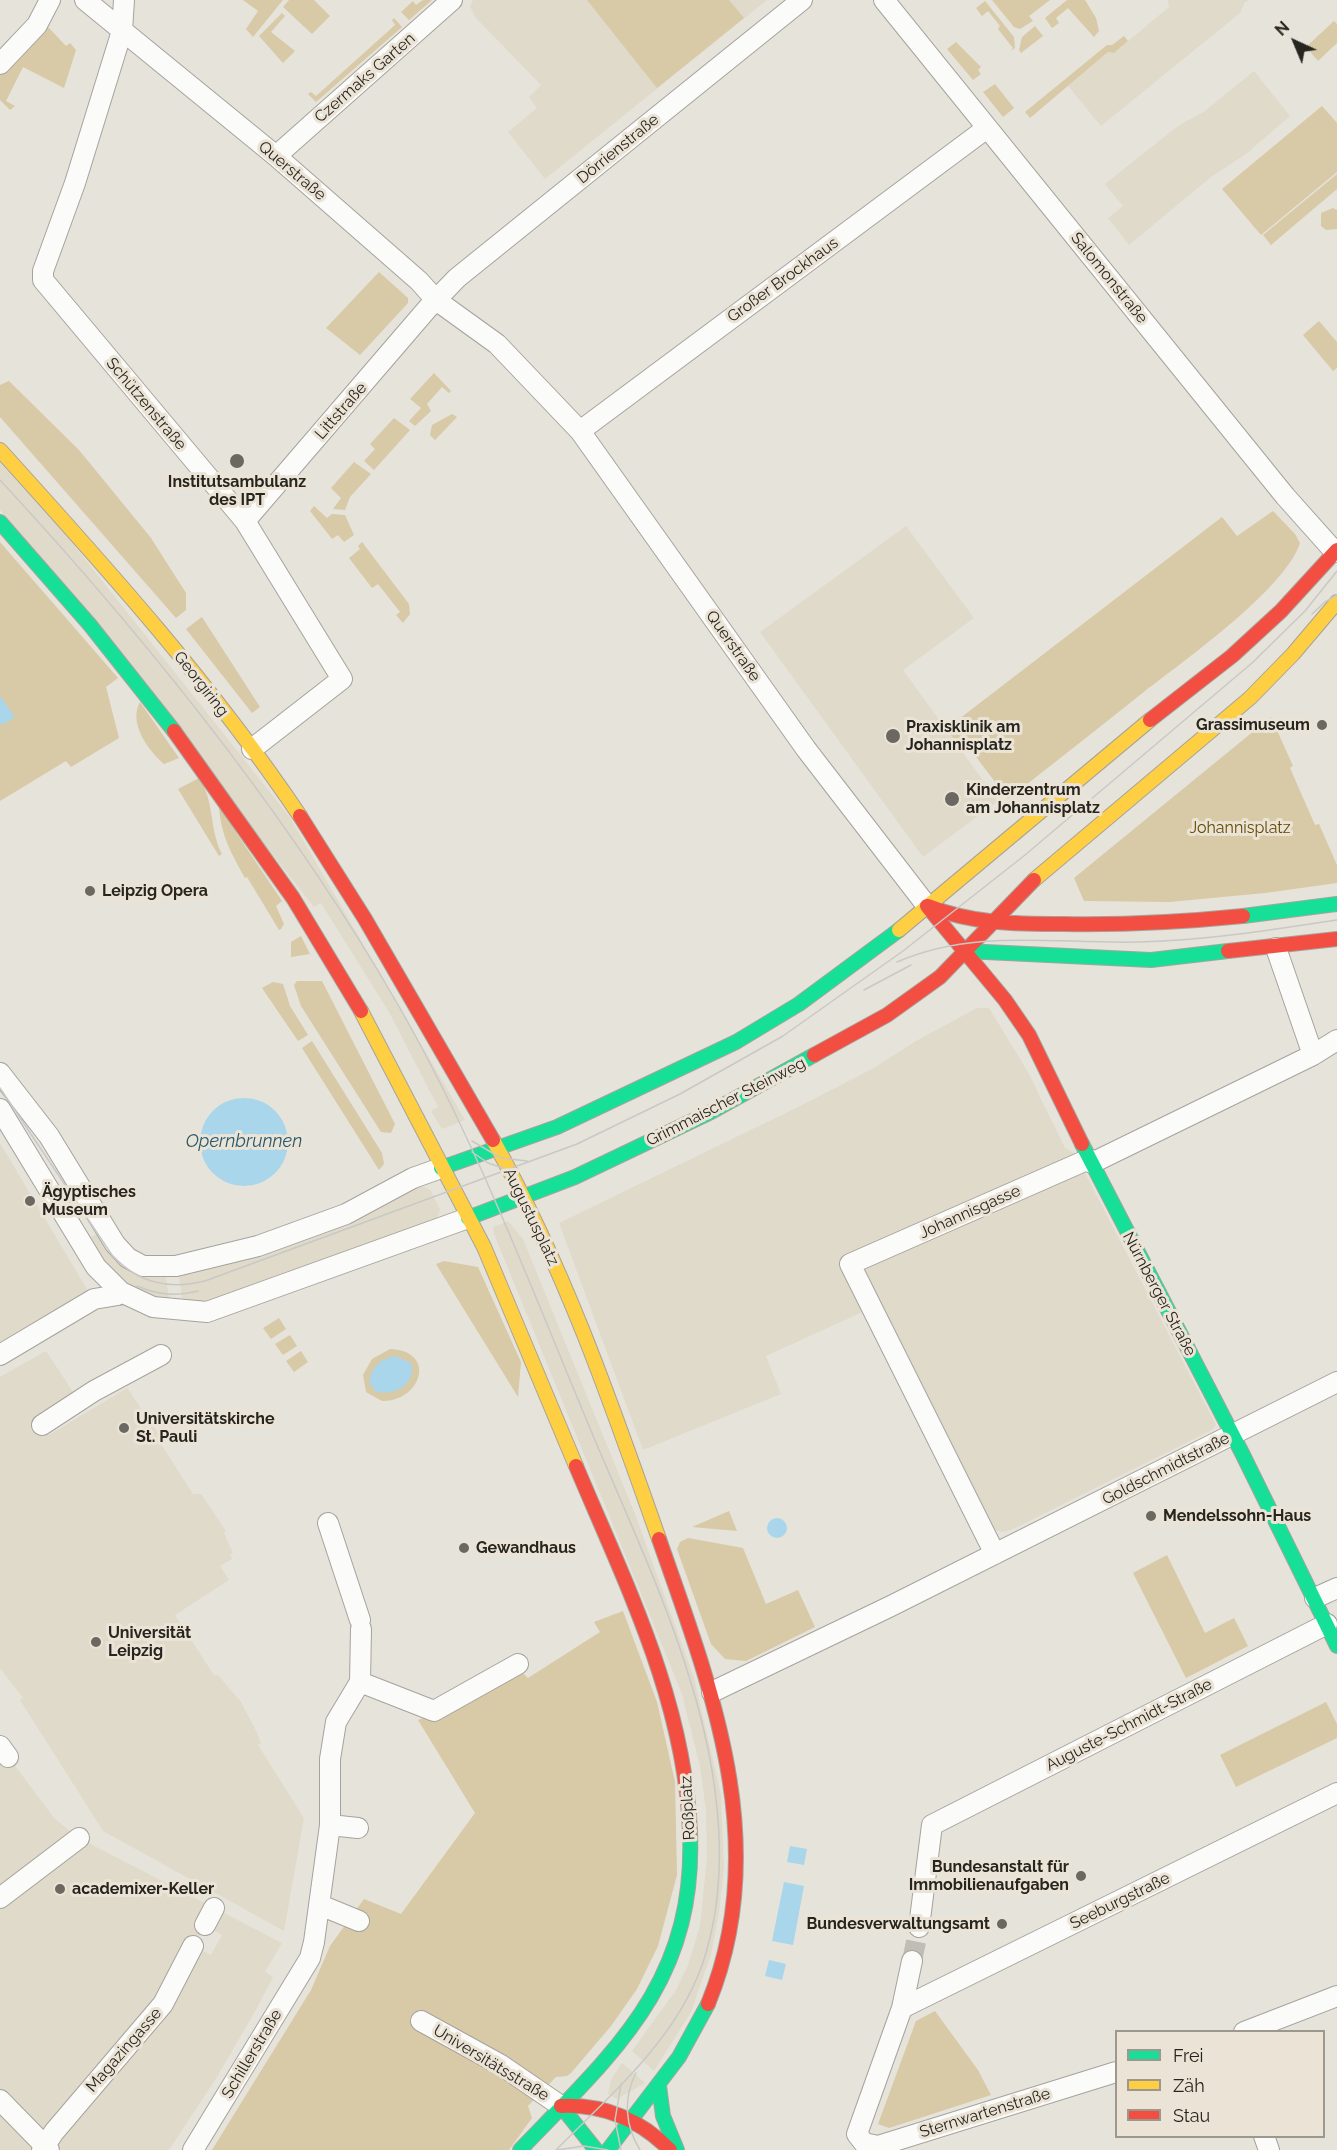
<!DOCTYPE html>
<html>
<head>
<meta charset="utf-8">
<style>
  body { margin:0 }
  #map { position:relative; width:1337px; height:2150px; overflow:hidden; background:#e6e3db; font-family:Raleway,sans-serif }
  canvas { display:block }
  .legend { position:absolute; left:1115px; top:2030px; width:210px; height:108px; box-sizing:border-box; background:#ebe4d6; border:2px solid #9d988d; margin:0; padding:8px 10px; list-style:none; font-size:18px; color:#27251f }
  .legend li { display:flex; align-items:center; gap:12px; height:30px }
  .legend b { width:30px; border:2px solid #9d988d }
  .north { position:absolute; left:1265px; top:12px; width:60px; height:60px; -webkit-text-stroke:4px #ebe4d6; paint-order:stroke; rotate:316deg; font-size:16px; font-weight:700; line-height:24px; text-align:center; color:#27251f }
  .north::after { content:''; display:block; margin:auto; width:21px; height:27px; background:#27251f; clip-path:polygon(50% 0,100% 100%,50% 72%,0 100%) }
</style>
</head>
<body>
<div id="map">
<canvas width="1337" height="2150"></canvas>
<ul class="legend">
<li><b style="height:8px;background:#16e098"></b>Frei</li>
<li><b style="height:8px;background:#ffcf43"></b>Zäh</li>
<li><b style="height:8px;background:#f24e42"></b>Stau</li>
</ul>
<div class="north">N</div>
</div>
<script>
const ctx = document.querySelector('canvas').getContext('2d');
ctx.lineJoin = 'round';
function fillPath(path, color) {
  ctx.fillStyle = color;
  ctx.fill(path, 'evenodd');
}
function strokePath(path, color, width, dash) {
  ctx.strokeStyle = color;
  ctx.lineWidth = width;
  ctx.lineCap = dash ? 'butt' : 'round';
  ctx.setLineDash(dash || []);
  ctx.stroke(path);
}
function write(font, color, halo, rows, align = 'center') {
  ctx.font = font + ' Raleway,sans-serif';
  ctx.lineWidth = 6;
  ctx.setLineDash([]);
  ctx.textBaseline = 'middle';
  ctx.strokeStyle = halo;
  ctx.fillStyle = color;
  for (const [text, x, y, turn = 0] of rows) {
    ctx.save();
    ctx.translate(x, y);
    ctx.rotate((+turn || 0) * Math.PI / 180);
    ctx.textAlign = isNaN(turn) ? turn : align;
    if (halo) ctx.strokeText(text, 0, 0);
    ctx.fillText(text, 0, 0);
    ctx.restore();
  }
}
fillPath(new Path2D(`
  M473,0H767L545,179L508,132L537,108L529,97L541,85L475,17L470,6Z
  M1168,0H1250L1245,2L1240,13L1101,126L1068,86L1108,52L1114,53L1169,7Z
  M1254,71L1290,116L1246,154L1211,177L1129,245L1108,218L1123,206L1105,184L1178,126L1205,111Z
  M0,463L61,529L289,816L465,1120L442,1129L431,1111L438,1107L389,1012L321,903L314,907L0,510Z
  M906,526L974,618L903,670L998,801L923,857L760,632Z
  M977,1008H989L1028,1072L1065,1148L1075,1154L1216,1425L1212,1430L1011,1530L1002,1532L995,1530L988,1522L878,1305L766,1356L781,1394L643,1450L559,1223L796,1108L874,1068L916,1041Z
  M24,1109L101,1231L165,1273L170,1303L125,1289L85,1241L99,1232L20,1112Z
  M0,1143L97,1306L0,1355Z
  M418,1186L425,1187L431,1191L440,1210L436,1221L275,1276L209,1305L187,1303L182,1298L179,1277L181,1273Z
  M508,1221L523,1239L635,1514L694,1678L721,1795L724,1868L719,1913L711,1954L691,2012L654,2071L632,2051L676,1990L688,1965L700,1926L707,1857L706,1811L700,1766L682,1694L494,1234L493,1227Z
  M46,1351L75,1395L42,1425L49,1435L127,1388L158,1433L161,1444L193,1494H201L226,1531L224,1533L233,1553L230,1555L232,1559L220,1566L229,1580L175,1615L214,1675H218L241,1702L257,1733L261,1743L258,1745L304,1818L284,1931L103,1831L20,1700L23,1698L0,1668V1377Z
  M0,1746L55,1819L79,1838L282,1943L265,1972L273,1977L257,2008L217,2077L169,2150H0ZM205,1925L222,1935L211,1955L193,1946Z
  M622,2063L645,2083L617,2099L608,2094L611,2080Z`), '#e0daca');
fillPath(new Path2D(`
  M243,0H283L253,37L246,29L258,11Z
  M289,0H314L330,16L312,34L283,7Z
  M423,0H432L409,20L401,12L413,1L416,5Z
  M587,0H729L744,18L657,88Z
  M992,0H1050L1029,16L1033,21L1020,29L1014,27Z
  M1067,0H1085L1096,18L1099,31L1094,37L1068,8L1056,18L1059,23L1052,28L1045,18Z
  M985,1L1014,37L1015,48L1011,51L1013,48L998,29L1000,26L988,11L982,16L976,8Z
  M282,13L285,16L271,32L295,51L283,63L259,36Z
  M394,18L402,27L316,102L308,94L311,92L316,96L395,25L392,20Z
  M1334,21L1337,24V43L1318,61L1306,47Z
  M1035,26L1043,36L1021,53L1019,50L1022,37Z
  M48,27L66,46L70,43L76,50L64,88L23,67L6,101L15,106L10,110L0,100V75Z
  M1124,36L1128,41L1114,53L1108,52L1030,118L1025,112L1107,45H1112Z
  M956,42L981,67L978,70L981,74L973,80L947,49Z
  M995,84L1014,108L1003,117L983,92Z
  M1322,106L1337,123V172L1261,235L1222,189Z
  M1337,174V189L1271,245L1263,235Z
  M1333,208L1337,210V229L1326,230L1321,226V213Z
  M379,272L408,298V303L360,355L326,328Z
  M1319,321L1337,342V368L1333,371L1303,335Z
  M434,373L451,391L449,393L442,387L427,404L431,411L415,426L409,421L421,408L410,399Z
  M9,381L79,450L151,538L186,593V610L176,618L0,417V385Z
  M452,414L457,417L435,440L430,435L432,425Z
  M394,418L410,430L374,470L364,461L375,449L370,444Z
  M354,462L371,474L350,497L345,510L333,509L341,498L331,488Z
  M314,506L327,518L332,514L345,515L354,535L344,542L338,535L332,539L310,511Z
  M1273,511L1295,534L1300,543C1286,588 1184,661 1145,691C1100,727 1054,763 1008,799L967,745L957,743L946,729L1222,517L1237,536Z
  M0,542L118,678L106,687L119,738L71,767L66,761L0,801Z
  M362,542L409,604L410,614L403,623L396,615L400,612L378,584L372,588L349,558L360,549L358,546Z
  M202,617L260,707L252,713L186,629Z
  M140,702L179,758L164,764C148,750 128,723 140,702Z
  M1271,717L1293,766L1290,768L1315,825L1319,824L1337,865V883L1265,893L1169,902L1084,901L1074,878Z
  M199,778C215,801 209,830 222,854L219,856L178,789Z
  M219,807L282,901L276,906L284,924L281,929L279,930L247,877L245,878C231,853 221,835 219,807Z
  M301,936L310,954L291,957V942Z
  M297,981H322L395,1124L391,1133L381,1132L301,1006L294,985Z
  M273,982L283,984L290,1006L308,1035L298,1041L262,988Z
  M312,1041L382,1153L384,1164L379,1170L302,1048Z
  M444,1261L478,1267L521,1362L518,1397L436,1264Z
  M279,1318L286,1329L271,1339L263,1328Z
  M290,1335L297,1346L283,1355L275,1344Z
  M390,1349C438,1351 421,1402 382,1401L366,1392L363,1375L372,1359Z
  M301,1351L308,1362L294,1372L286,1361Z
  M729,1511L737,1531L692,1527Z
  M688,1538L743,1548L766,1604L798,1590L815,1627L746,1661L725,1659L711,1644L677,1549L680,1542Z
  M1167,1555L1205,1633L1234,1618L1248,1646L1186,1678L1133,1573Z
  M623,1611L657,1702L675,1782L677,1875L658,1946L637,1989L611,2026L571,2073L567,2076L556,2077L528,2106L532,2118L509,2150H212L311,1990L330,1946L364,1899L401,1914L475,1813L418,1720L436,1713L516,1666L528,1678L600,1632L594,1622Z
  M1326,1702L1337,1724V1738L1236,1787L1220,1755Z
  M935,2011L978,2070L991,2095L889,2128L878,2124L916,2021Z`), '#d8c9a7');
fillPath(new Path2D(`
  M0,696L15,717L2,725L0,722Z
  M200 1142a44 44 0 1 1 88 0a44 44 0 1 1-88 0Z
  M395,1356L411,1363C417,1385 393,1397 375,1391L369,1382L372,1371L382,1360Z
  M767 1528a10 10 0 1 1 20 0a10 10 0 1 1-20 0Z
  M790,1846L807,1849L804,1865L787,1862Z
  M784,1882L804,1886L793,1945L772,1941Z
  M769,1960L786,1964L782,1980L765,1976Z`), '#a9d6ea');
strokePath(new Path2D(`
  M912,1961L919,1927`), '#c0bdb5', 20, [20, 10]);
const street = new Path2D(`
  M85,0L276,156L419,281L436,300L497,344L580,431L806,749L927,906
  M124,0L122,31L75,183L43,271V280L245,521L342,679L252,749
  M884,0L1285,496L1335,552
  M0,64L37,25L50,0
  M276,156L452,0
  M580,431L987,128
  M245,521L428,308L457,278L802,0
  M1276,948L1313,1055
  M0,1073L49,1136L115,1244L128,1258L143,1266H176L258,1246L346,1214L413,1178L441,1168
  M0,1109L96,1267L121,1292L153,1307L207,1312L468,1218
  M1092,1163L1313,1055L1337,1040
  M0,1355L94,1299L118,1295
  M42,1425L94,1391L161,1355
  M328,1523L360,1620
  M995,1554L850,1264L1089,1159
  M1315,1598L1337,1588
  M360,1682L434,1711L518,1664
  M712,1692L891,1606L1337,1382
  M0,1746L8,1757
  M330,1825L358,1828
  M0,1898L79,1838
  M320,1905L359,1921
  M205,1925L214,1908
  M919,1927L932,1825L1327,1624
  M912,1961L902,2008L857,2134L864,2143L878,2146L1116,2072
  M902,2008L1337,1793
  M421,2021L501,2065L561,2106
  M1244,2032L1337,1996
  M0,2100L49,2150
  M1264,2136L1269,2150
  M42,2150L54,2132L163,2004L193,1946
  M193,2150L310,1958L314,1942L330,1825V1759L336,1722L360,1682L361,1629`);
const fast = new Path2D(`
  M0,522L90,625L174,731
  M1243,916L1337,904
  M965,951L1151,960L1228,951
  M1082,1144L1242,1453L1337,1646
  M441,1168L557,1127L736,1042L799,1004L899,930
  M468,1218L575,1177L711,1112L814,1055
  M659,2086L663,2116L677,2150
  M561,2106L596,2150
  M520,2150C616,2050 696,1982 690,1832
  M608,2150L679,2057L708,2004`);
const slow = new Path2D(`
  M0,450C106,567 212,685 300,816
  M1034,880L1250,698L1293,654L1337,602
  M899,930L1150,720
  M361,1011L484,1247L576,1466
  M493,1140C564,1267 611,1402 659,1539`);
const jam = new Path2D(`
  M1150,720L1232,656L1281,611L1337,550
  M174,731L293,898L361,1011
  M300,816L365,919L493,1140
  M927,906L1005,1000L1029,1035L1082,1144
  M928,906C972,924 1017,924 1064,924C1123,925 1183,922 1243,916
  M1228,951L1337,939
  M814,1055L887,1015L940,977L1034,880
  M576,1466C626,1585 685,1701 690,1832
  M659,1539C712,1690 773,1846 708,2004
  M561,2106C604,2104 640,2120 670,2150`);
strokePath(street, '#a6a39d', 22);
strokePath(fast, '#a6a39d', 16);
strokePath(slow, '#a6a39d', 16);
strokePath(jam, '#a6a39d', 16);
strokePath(street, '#fbfbfa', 20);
strokePath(fast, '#16e098', 14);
strokePath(slow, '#ffcf43', 14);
strokePath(jam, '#f24e42', 14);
strokePath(new Path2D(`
  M0,480C148,640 288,814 397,1003C479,1145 536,1301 600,1452C664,1601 754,1788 706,1953C682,2035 614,2091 556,2150
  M1312,614L1325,602L1337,595
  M897,962C974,928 1055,944 1137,942C1204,941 1270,930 1337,920
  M864,990L911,965
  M0,1088L112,1255C138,1283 168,1290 205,1281L577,1144L680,1094L783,1036L903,951L1025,855L1252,663L1305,611L1337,571
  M472,1141L501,1158L527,1161
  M472,1152L488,1163L509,1170
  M137,1286C157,1295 176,1297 198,1291
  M636,2073C623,2098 625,2126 640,2150
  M621,2084L615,2120L621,2150
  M557,2150L584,2146L608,2150`), '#c8c8c6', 1.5);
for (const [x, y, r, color] of [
  [237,461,8,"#6a6861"],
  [1322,725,6,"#6a6861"],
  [893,736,8,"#6a6861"],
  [952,799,8,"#6a6861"],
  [90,891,6,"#6a6861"],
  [30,1201,6,"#6a6861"],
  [124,1428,6,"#6a6861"],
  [1151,1516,6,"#6a6861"],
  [464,1548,6,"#6a6861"],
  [96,1642,6,"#6a6861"],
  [1081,1876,6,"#6a6861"],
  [60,1889,6,"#6a6861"],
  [1002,1924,6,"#6a6861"]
]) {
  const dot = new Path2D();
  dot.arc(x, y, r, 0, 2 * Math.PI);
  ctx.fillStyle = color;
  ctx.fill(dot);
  strokePath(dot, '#ebe4d6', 2);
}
write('16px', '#27251f', '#ebe4d6', [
  ["Czermaks Garten",365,78,-41],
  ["Dörrienstraße",618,149,-39],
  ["Querstraße",292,171,40],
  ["Salomonstraße",1109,278,51],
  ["Großer Brockhaus",783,280,-36],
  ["Schützenstraße",146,404,50],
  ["Littstraße",341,411,-49],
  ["Querstraße",733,646,55],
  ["Georgiring",201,684,52],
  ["Grimmaischer Steinweg",726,1102,-27],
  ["Johannisgasse",970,1212,-24],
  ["Augustusplatz",531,1217,64],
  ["Nürnberger Straße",1159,1294,62],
  ["Goldschmidtstraße",1166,1469,-27],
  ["Auguste-Schmidt-Straße",1129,1725,-27],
  ["Roßplatz",688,1808,-93],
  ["Seeburgstraße",1120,1901,-26],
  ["Magazingasse",124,2050,-49],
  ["Schillerstraße",252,2054,-59],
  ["Universitätsstraße",491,2063,31],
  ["Sternwartenstraße",985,2113,-17]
]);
write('bold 16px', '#27251f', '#ebe4d6', [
  ["Institutsambulanz",237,482,"center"],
  ["des IPT",237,500,"center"],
  ["Grassimuseum",1310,725,"right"],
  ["Praxisklinik am",906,727],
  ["Johannisplatz",906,745],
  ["Kinderzentrum",966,790],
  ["am Johannisplatz",966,808],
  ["Leipzig Opera",102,891],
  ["Ägyptisches",42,1192],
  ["Museum",42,1210],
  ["Universitätskirche",136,1419],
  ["St. Pauli",136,1437],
  ["Mendelssohn-Haus",1163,1516],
  ["Gewandhaus",476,1548],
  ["Universität",108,1633],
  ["Leipzig",108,1651],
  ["Bundesanstalt für",1069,1867,"right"],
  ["Immobilienaufgaben",1069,1885,"right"],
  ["academixer-Keller",72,1889],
  ["Bundesverwaltungsamt",990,1924,"right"]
], 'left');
write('16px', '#634a00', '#ebe4d6', [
  ["Johannisplatz",1240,828]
]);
write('italic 18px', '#24586f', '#ebe4d6', [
  ["Opernbrunnen",244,1142]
]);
</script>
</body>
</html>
